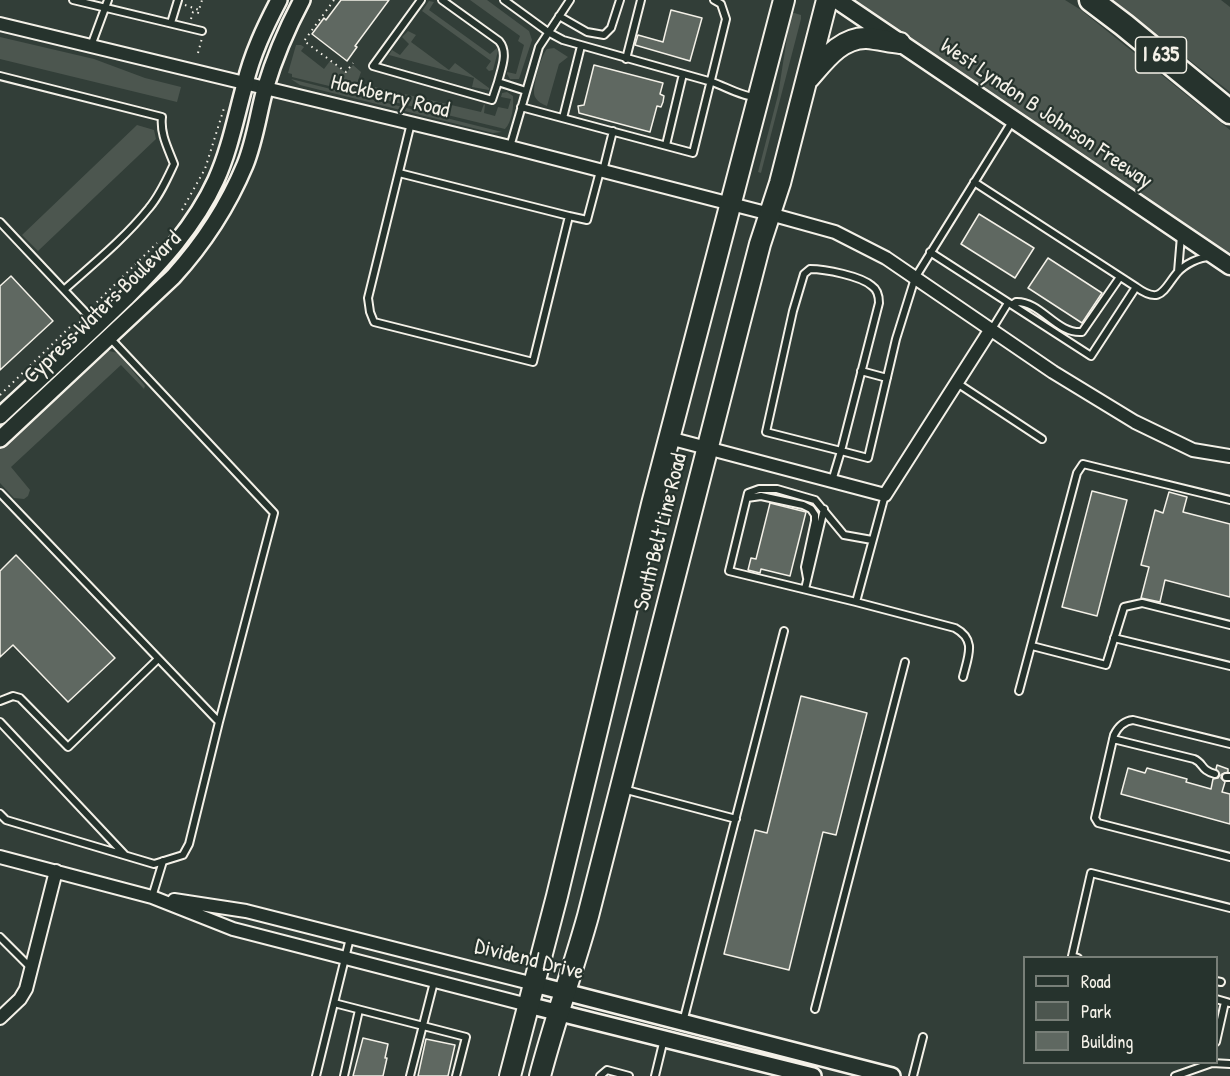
<!DOCTYPE html>
<html>
<head>
<meta charset="utf-8">
<style>
  body { margin:0 }
  #map { position:relative; width:1230px; height:1076px; overflow:hidden; background:#323e38; font-family:"Patrick Hand",sans-serif }
  canvas { display:block }
  .legend { position:absolute; left:1023px; top:956px; width:195px; height:108px; box-sizing:border-box; background:#26332d; border:2px solid #787f78; margin:0; padding:8px 10px; list-style:none; font-size:18px; color:#f4f1e8 }
  .legend li { display:flex; align-items:center; gap:12px; height:30px }
  .legend b { width:30px; border:2px solid #787f78 }
</style>
</head>
<body>
<div id="map">
<canvas width="1230" height="1076"></canvas>
<ul class="legend">
<li><b style="height:8px;background:#26332d"></b>Road</li>
<li><b style="height:16px;background:#4c564f"></b>Park</li>
<li><b style="height:16px;background:#5f6861"></b>Building</li>
</ul>
</div>
<script>
const ctx = document.querySelector('canvas').getContext('2d');
ctx.lineJoin = 'round';
function fillPath(path, color) {
  ctx.fillStyle = color;
  ctx.fill(path, 'evenodd');
}
function strokePath(path, color, width, dash) {
  ctx.strokeStyle = color;
  ctx.lineWidth = width;
  ctx.lineCap = dash ? 'butt' : 'round';
  ctx.setLineDash(dash || []);
  ctx.stroke(path);
}
function write(font, color, halo, rows, align = 'center') {
  ctx.font = font + ' "Patrick Hand",sans-serif';
  ctx.lineWidth = 4.5;
  ctx.setLineDash([]);
  ctx.textBaseline = 'middle';
  ctx.strokeStyle = halo;
  ctx.fillStyle = color;
  for (const [text, x, y, turn = 0] of rows) {
    ctx.save();
    ctx.translate(x, y);
    ctx.rotate((+turn || 0) * Math.PI / 180);
    ctx.textAlign = isNaN(turn) ? turn : align;
    if (halo) ctx.strokeText(text, 0, 0);
    ctx.fillText(text, 0, 0);
    ctx.restore();
  }
}
fillPath(new Path2D(`
  M470,0H487L529,31L532,40L519,79H510L507,74V72L516,74L524,45L518,41L520,36Z
  M851,0H1065L1081,10L1230,130V255Z
  M1113,0H1221L1230,7V92Z
  M429,1L434,2L429,10L490,54L497,48L498,51L493,70L489,71L486,68L491,61L422,11Z
  M791,12L801,15V19L761,173L758,172L778,95Z
  M408,31L416,35L411,42L449,70L455,63L489,88V90L472,87L474,78L389,55L392,50L400,55L409,44L402,37Z
  M0,37L94,59L145,78L181,87L177,102L0,59Z
  M296,45H301L304,47L301,51L324,69L330,61L346,73L353,65L361,72L354,92L292,77V74L288,73Z
  M554,48L568,57L559,64L547,106C542,104 538,102 535,97C531,89 541,56 547,49Z
  M291,79L502,132L493,133L300,85Z
  M362,84L481,112L484,104L485,105L484,113L495,116L498,107L508,109L511,99L501,97L502,93L507,92L513,96C514,106 512,122 505,129L357,93Z
  M137,125L154,130L156,139L38,251L22,235Z
  M105,350L118,353L145,386L144,389L121,365L11,467L30,490L28,496L24,499L14,498L0,483V446Z`), '#4c564f');
const building = new Path2D(`
  M341,0H389L355,46L357,47L347,61L312,34L324,18L326,20Z
  M671,10L702,18L690,61L635,45L638,35L663,42Z
  M594,65L663,83L660,94L664,96L663,102L661,107L657,106L650,132L579,113L578,106L584,105Z
  M979,214L1034,248L1015,278L961,244Z
  M1048,258L1102,293L1082,323L1028,288Z
  M11,276L53,321L0,370V286Z
  M1092,491L1127,500L1097,616L1062,607Z
  M1169,492L1187,497L1183,512L1230,524V597L1165,580L1160,602L1141,598L1149,567L1141,565L1155,510L1163,513Z
  M770,503L806,512L790,576L761,569L760,573L748,570L751,558L756,559Z
  M16,555L115,658L68,702L13,645L0,657V571Z
  M801,696L867,713L836,835L823,832L789,970L724,954L755,830L767,833Z
  M1217,765L1228,769V772L1222,774L1221,778L1225,782L1222,792L1230,794V824L1121,794L1128,768L1145,773L1147,768L1187,779L1186,782L1211,789L1213,779L1218,778L1220,775L1216,769Z
  M363,1038L388,1044L385,1058H387L383,1076H353Z
  M426,1039L455,1045L448,1076H418Z`);
fillPath(building, '#5f6861');
strokePath(building, '#f4f1e8', 1.5);
const service = new Path2D(`
  M73,0L202,31
  M421,0L373,66L492,100L498,82L526,91
  M442,0L499,41C509,53 501,69 498,82
  M504,0L548,32L563,40L712,82C724,86 743,97 755,97
  M559,16L587,32L604,35L611,28L620,0
  M171,23L178,0
  M91,46L108,0
  M626,59L641,0
  M0,76L162,117C160,134 168,148 174,164C167,179 160,195 149,208C125,238 93,264 65,289
  M521,107L693,153L726,19L721,4L714,0
  M563,118L581,46
  M411,123L368,298L370,312L374,322L533,362L569,216L587,220L600,171
  M666,145L683,74
  M510,147L539,47L570,0
  M603,171L613,131
  M399,173L569,216
  M0,222L97,325
  M930,252L1091,356L1136,287L974,182
  M810,269C825,269 861,276 872,286C878,290 879,296 879,303L841,451L766,432L793,311L804,274Z
  M1178,272L1181,236
  M1136,287C1161,305 1163,290 1177,273C1185,264 1199,257 1211,257
  M1012,305L1016,302C1041,301 1056,334 1082,332L1120,277
  M992,329L1008,303
  M110,338L274,513L219,722
  M861,371L887,378
  M957,383L1042,439
  M832,481L841,451L868,458L896,339L915,278L1013,120
  M0,493L219,722L189,844L183,855L154,864L6,820L0,814
  M885,495L856,602L955,628C977,640 968,656 963,677
  M747,498L761,496L803,505L811,509L815,515V521L805,567L807,578
  M805,589L824,509
  M856,602L729,571L748,493L759,489H777L815,500L844,535L872,540
  M1114,638L1230,666
  M1032,646L1106,665L1124,607L1142,603L1230,625
  M1019,691L1077,473L1083,464L1230,500
  M0,701L13,696L20,698L68,747L158,659
  M0,722L125,855
  M1113,739L1194,759C1204,763 1200,770 1215,774
  M1230,744L1133,720C1123,721 1118,727 1114,735L1095,818L1098,823L1230,857
  M1226,777H1230
  M623,789L736,819
  M152,897L163,861
  M0,937L31,968
  M1078,958L1072,956L1091,873L1230,908
  M1216,981L1221,982
  M1216,999L1230,1003
  M334,1003L466,1037L456,1076
  M815,1009L905,662
  M683,1022L784,631
  M1216,1042L1225,1002
  M316,1076L350,938
  M344,1076L359,1010
  M410,1076L434,982
  M600,1076L607,1070L629,1076
  M655,1076L664,1039
  M913,1076L923,1037
  M1175,1076L1212,1063L1230,1064`);
const minor = new Path2D(`
  M0,24L510,147L770,214L835,232L886,258L1053,372L1135,422L1193,450L1230,456
  M669,438L885,495L991,329
  M0,857L152,897L233,929L528,1005
  M174,900L246,911L534,984
  M0,1018L20,999L26,989L56,871`);
const tertiary = new Path2D(`
  M0,416C42,377 85,338 126,298C161,262 195,226 216,180C230,149 236,116 245,84C252,54 265,27 279,0
  M0,439L173,277C204,243 227,208 245,165C255,140 258,115 265,89C274,59 287,28 302,0
  M534,984L892,1076
  M528,1005L813,1076`);
const secondary = new Path2D(`
  M837,0L1230,266`);
const primary = new Path2D(`
  M809,78C824,61 841,37 867,38C878,39 890,42 900,43
  M510,1076L557,896L652,504L784,0
  M540,1076C554,1022 573,970 588,916L739,325L760,244L780,183L827,0`);
const motorway = new Path2D(`
  M1091,0L1124,25L1230,112`);
strokePath(service, '#f4f1e8', 10);
strokePath(minor, '#f4f1e8', 16);
strokePath(tertiary, '#f4f1e8', 20);
strokePath(secondary, '#f4f1e8', 21);
strokePath(primary, '#f4f1e8', 24);
strokePath(motorway, '#f4f1e8', 27);
strokePath(new Path2D(`
  M334,0L304,41L346,72L353,63
  M185,5L199,10
  M191,19L193,12L198,13L202,0
  M198,53L202,38
  M182,210L205,169L225,105
  M96,308V303L157,243
  M0,395L73,324L81,322`), '#f4f1e8', 2, [1.5, 4.5]);
strokePath(service, '#26332d', 6);
strokePath(minor, '#26332d', 12);
strokePath(tertiary, '#26332d', 15);
strokePath(secondary, '#26332d', 16);
strokePath(primary, '#26332d', 20);
strokePath(motorway, '#26332d', 22);
for (const [x, y, w] of [
  [1161,55,51]
]) {
  const box = new Path2D();
  box.roundRect(x - w / 2, y - 18, w, 36, 4.5);
  ctx.fillStyle = '#26332d';
  ctx.fill(box);
  strokePath(box, '#f4f1e8', 1.5);
}
write('bold 21px', '#f4f1e8', null, [
  ["I 635",1161,55]
]);
write('22px', '#f4f1e8', '#26332d', [
  ["Hackberry Road",390,97,14],
  ["West Lyndon B Johnson Freeway",1046,114,34],
  ["Cypress Waters Boulevard",103,308,-44],
  ["South Belt Line Road",661,532,-76],
  ["Dividend Drive",529,960,14]
]);
</script>
</body>
</html>
